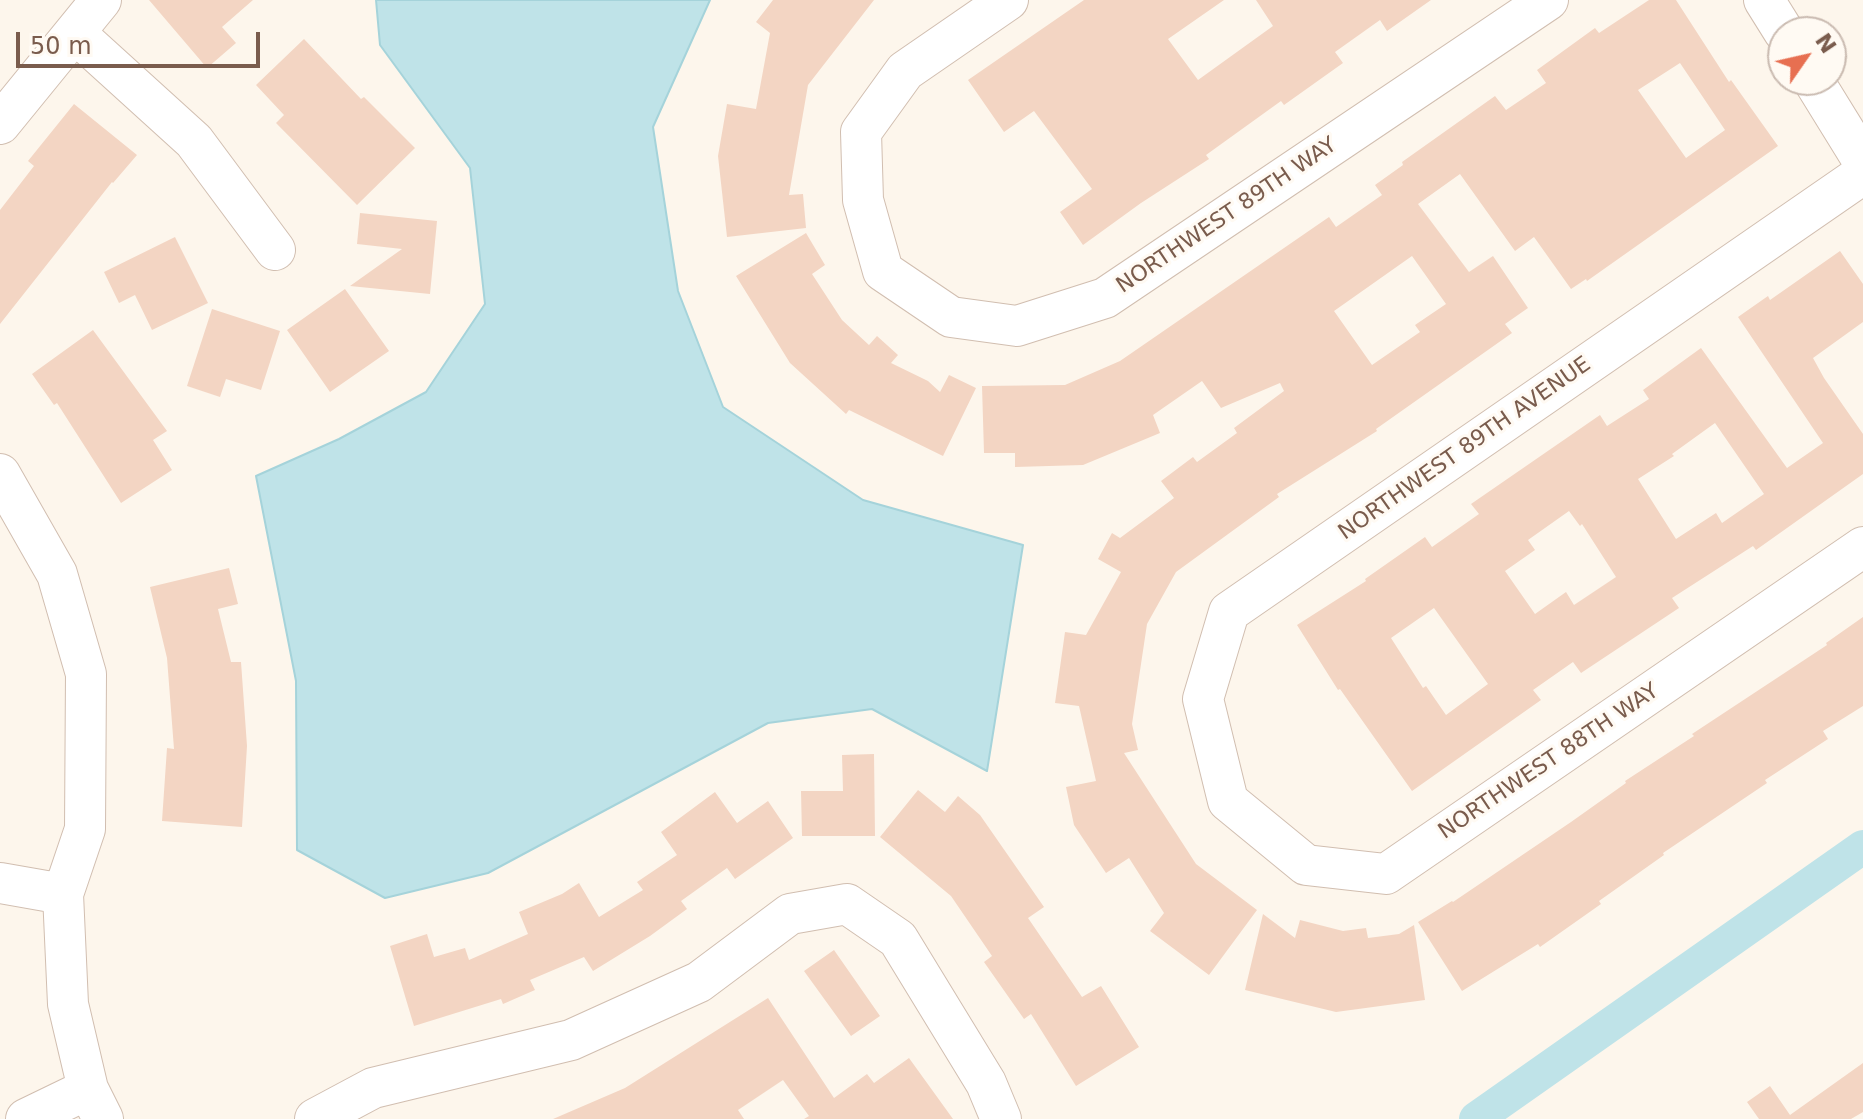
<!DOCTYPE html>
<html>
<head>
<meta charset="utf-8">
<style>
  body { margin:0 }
  #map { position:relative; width:1863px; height:1119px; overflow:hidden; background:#fdf6ec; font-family:"DejaVu Sans",sans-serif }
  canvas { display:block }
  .north { position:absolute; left:1767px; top:16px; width:80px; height:80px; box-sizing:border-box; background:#fffaf3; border:2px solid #cabbb1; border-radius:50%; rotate:56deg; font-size:22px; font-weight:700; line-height:32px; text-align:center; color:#7a5c4d }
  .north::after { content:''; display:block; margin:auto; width:28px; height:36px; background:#e76f51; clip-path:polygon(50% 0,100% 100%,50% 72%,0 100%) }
  .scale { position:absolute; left:16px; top:32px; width:244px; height:36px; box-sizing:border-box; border:4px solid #7a5c4d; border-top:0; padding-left:10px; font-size:24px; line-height:28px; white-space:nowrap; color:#7a5c4d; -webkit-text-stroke:6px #fffaf3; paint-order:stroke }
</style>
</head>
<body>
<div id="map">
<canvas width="1863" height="1119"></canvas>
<div class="north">N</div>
<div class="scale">50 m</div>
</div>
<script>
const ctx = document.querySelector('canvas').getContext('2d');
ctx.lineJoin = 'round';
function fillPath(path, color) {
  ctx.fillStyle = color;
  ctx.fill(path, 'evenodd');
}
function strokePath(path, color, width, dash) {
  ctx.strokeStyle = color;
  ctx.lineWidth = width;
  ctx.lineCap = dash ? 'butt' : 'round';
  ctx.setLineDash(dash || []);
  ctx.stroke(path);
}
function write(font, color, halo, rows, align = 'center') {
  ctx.font = font + ' "DejaVu Sans",sans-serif';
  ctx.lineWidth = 6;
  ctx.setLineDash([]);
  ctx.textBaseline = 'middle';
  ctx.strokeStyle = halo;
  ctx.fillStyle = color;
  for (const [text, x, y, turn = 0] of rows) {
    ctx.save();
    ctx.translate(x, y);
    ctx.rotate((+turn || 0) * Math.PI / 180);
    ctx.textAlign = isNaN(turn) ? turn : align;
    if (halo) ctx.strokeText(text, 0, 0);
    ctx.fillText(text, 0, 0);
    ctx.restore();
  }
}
const water = new Path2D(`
  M376,0H710L653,127L678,291L723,407L863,500L1023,545L987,771L872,709L768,723L488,873L385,898L297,850L296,681L256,476L339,439L426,392L485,304L470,168L380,45Z`);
fillPath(water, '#bfe3e8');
strokePath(water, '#a5d3da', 2);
strokePath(new Path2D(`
  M1476,1119L1863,847`), '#bfe3e8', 34);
fillPath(new Path2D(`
  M149,0H253L222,27L236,43L207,68Z
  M773,0H874L808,85L789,195L803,194L806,228L727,237L718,156L727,104L756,109L770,33L756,22Z
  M1084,0H1224L1168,39L1198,80L1273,26L1256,0H1431L1387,31L1380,20L1335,52L1343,63L1284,105L1281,101L1206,155L1209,159L1141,203L1083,245L1060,212L1092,189L1034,111L1004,132L968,80Z
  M1649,0H1676L1729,82L1731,80L1778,146L1587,281L1586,279L1571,289L1534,237L1515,251L1460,174L1418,204L1469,272L1493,256L1528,308L1505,324L1512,333L1376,429L1377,431L1277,494L1279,497L1176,572L1147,624L1132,724L1138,750L1124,753L1196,864L1257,910L1209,975L1150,931L1164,913L1129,858L1106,873L1074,825L1066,787L1096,781L1079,706L1055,703L1065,632L1086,635L1121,572L1098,559L1112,533L1120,538L1174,498L1161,481L1193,457L1197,462L1237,433L1234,428L1284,391L1280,383L1221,408L1202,381L1153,415L1160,433L1083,465L1015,467V453H984L982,386L1065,385L1120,361L1329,217L1336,227L1382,195L1375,185L1403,165L1402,162L1495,96L1506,110L1546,83L1537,70L1595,28L1599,33ZM1680,63L1725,130L1686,158L1638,90ZM1412,256L1446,304L1415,325L1420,332L1372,365L1334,311Z
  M304,39L361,99L364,97L415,148L357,205L276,123L284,115L256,85Z
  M74,104L137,155L113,183L112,182L0,324V210L34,166L28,161Z
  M360,213L437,221L430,294L350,286L402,249L357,244Z
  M806,233L825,265L812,274L842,320L869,345L877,336L898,355L891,363L928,381L940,392L949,375L976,388L943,456L849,410L846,414L790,363L736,276Z
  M175,237L208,303L152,330L135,295L119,303L104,272Z
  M1840,251L1863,284V322L1813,358L1824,378L1863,434V474L1756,550L1753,546L1672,598L1679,608L1581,673L1573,662L1533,690L1541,700L1412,791L1340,689L1338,690L1297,625L1366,581L1365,579L1425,537L1432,547L1479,514L1471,504L1600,415L1607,426L1649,399L1643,390L1701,348L1787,468L1823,443L1738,317L1768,296L1770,300ZM1715,423L1764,494L1722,523L1716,513L1676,539L1638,479L1674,456L1672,454ZM1569,511L1580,526L1582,524L1616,577L1574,605L1566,592L1535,614L1505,571L1535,550L1528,540ZM1434,608L1488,684L1446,715L1426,686L1423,688L1391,638Z
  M345,289L389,351L330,392L287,330Z
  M212,309L280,331L261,390L226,379L220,397L187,386Z
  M93,330L167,431L153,440L172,470L121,503L57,403L54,405L32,374Z
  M229,568L238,604L218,609L231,662H241L247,746L242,827L162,821L167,748L174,749L167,658L150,587Z
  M1863,617V706L1823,731L1828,739L1765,780L1767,783L1663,853L1664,855L1599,901L1601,904L1540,947L1538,944L1462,991L1418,922L1452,901L1453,902L1571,822L1626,783L1625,781L1694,736L1692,734L1827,645L1826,643Z
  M874,754L875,836H802L801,791H843L842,755Z
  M918,790L945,812L958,796L980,815L1044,907L1028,918L1082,997L1101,986L1139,1047L1076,1086L1031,1014L1024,1019L984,962L992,956L951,896L880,837Z
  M715,792L737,823L768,801L793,838L735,879L727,868L681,901L687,909L650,936L593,971L584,957L530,980L535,990L503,1004L501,999L414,1026L390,946L427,934L434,957L465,948L469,960L528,934L519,912L562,894L579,883L599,917L643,890L637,882L677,855L661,832Z
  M1263,914L1295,938L1300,920L1343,931L1366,928L1368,938L1399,934L1414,925L1425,1000L1336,1012L1245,990Z
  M834,950L880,1016L851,1036L804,971Z
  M768,998L834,1098L867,1074L874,1083L909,1058L953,1119H804L809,1116L783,1080L738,1110L744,1119H553L625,1088Z
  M1863,1063V1112L1851,1119H1759L1747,1102L1770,1086L1790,1115Z`), '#f3d5c3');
const minor = new Path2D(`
  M1008,0L905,71L861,132L863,200L883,271L951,317L1017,326L1105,298L1548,0
  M1764,0L1784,32
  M75,33L194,141L275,250
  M1813,80L1863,161
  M0,124L101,0
  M1863,174L1229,612L1203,699L1228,801L1306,865L1386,874L1863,547
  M0,474L57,574L86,674L85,829L63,894L68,1004L88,1089L103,1119
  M0,883L63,894
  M26,1119L88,1089
  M315,1119L373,1088L571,1040L699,982L790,914L847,904L898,939L986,1083L1001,1119`);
strokePath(minor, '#d1beb0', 42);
strokePath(minor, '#fff', 40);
write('22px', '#7a5c4d', '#fffaf3', [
  ["NORTHWEST 89TH WAY",1227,216,-34],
  ["NORTHWEST 89TH AVENUE",1465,449,-35],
  ["NORTHWEST 88TH WAY",1549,762,-34]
]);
</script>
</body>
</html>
